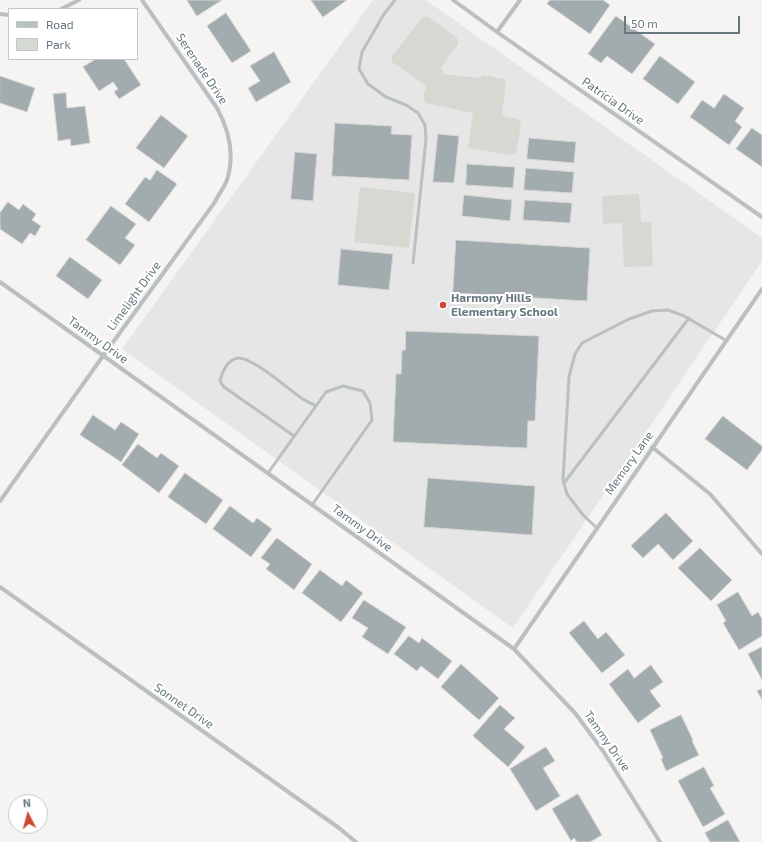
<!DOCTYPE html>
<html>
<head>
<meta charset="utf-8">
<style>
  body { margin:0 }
  #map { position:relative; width:762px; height:842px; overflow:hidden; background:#f5f4f2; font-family:"Exo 2",sans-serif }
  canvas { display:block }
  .legend { position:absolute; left:8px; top:8px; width:130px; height:52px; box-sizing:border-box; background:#fff; border:1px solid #c2c9cc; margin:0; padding:5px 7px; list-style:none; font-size:12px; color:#67787f }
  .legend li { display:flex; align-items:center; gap:8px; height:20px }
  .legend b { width:20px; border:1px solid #c2c9cc }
  .north { position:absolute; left:8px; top:794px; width:40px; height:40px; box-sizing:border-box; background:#fff; border:1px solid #c2c9cc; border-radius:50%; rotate:354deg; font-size:11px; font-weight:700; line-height:16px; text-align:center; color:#67787f }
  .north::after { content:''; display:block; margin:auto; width:14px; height:18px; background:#d04736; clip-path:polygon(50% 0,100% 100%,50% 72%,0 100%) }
  .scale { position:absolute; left:624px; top:16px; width:116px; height:18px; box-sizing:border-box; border:2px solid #67787f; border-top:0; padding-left:5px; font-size:12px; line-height:14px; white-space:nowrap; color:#67787f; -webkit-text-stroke:3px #fff; paint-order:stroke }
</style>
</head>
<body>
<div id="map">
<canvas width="762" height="842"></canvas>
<ul class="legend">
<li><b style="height:5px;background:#babfc1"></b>Road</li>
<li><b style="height:11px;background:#d5d9d1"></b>Park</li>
</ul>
<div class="north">N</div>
<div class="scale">50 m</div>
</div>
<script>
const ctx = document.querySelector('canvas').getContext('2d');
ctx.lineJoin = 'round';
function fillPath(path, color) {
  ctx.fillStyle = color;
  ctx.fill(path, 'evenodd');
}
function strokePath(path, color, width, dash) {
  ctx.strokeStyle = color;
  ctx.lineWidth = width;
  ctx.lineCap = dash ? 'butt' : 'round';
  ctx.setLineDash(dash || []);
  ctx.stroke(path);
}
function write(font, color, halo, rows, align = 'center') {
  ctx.font = font + ' "Exo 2",sans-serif';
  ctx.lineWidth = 4;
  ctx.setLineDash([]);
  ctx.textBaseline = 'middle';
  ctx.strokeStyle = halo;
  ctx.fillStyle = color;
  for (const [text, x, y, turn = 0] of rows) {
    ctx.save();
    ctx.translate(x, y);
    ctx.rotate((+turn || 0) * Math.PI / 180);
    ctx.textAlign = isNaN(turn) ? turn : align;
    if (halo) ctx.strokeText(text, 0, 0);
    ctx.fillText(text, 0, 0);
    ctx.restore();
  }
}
fillPath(new Path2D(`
  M373,0H426L762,238V261L513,628L122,349Z`), '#e5e6e5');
fillPath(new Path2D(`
  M423,17H428L457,38L458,44L441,68L443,74L479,78L483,75L504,79L506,84L502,112L505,117L518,119L521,125L516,153L511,155L468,148L473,113L426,103L423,97L426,87L424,84L392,62V56Z
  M360,187L415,193L409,248L354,242Z
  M639,194L641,222H651L653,266L624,267L622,223L603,224L602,196Z`), '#d5d9d1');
const building = new Path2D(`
  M187,0H222L197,16Z
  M311,0H347L323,17Z
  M550,0H603L610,5L590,34L547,4Z
  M226,13L251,51L232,63L207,26Z
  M616,16L655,44L632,74L607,56L601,63L588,54Z
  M274,52L291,82L256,102L248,88L260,81L250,66Z
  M660,56L695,82L678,104L643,79Z
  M96,59H124L141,85L119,99L114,92L118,89L113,82L99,91L83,67Z
  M0,76L35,88L27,112L0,103Z
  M66,93L67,108L85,106L90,143L71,146L70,139L58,141L53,94Z
  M724,94L744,108L735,121L742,127L729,145L690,117L702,100L714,108Z
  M161,115L188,136L164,168L136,148Z
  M335,123L392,126L391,134L412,135L409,180L332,176Z
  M752,128L762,135V167L736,149Z
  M438,134L459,136L454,183L433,182Z
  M529,138L576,142L574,163L527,159Z
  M295,152L317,154L313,201L291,199Z
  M467,164L515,167L513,188L466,185Z
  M526,168L574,172L572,193L524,190Z
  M157,170L177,184L149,222L125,204L145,177L150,180Z
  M464,195L512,200L510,221L462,216Z
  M525,200L572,203L570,223L523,220Z
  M8,202L19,210L23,204L36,214L32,220L41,226L35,236L30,233L22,244L0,229V213Z
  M111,206L136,224L125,238L135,245L120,265L86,240Z
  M456,240L590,248L587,301L453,293Z
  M341,249L393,254L389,290L338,285Z
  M70,257L102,280L88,299L56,276Z
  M406,331L539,336L535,421H528L527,448L393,442L396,374H401L402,350H405Z
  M93,415L115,430L121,422L139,434L121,462L80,435Z
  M723,416L762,446V450L747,470L705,439Z
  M138,444L157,458L161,453L179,466L159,493L122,465Z
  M185,473L223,500L206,524L168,497Z
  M428,478L535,486L532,535L424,527Z
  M230,506L253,523L257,518L272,529L251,557L213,529Z
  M666,513L693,541L673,560L658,544L643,558L631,546Z
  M277,538L312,564L294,590L266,569L270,564L261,558Z
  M700,548L732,580L711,601L678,568Z
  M320,570L342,586L346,580L363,593L341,622L302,593Z
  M738,592L752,616L758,612L762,619V636L739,650L723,623L726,621L717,605Z
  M364,600L406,627L388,654L362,637L368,628L352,618Z
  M584,621L598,639L606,632L625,655L602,673L569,633Z
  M409,636L419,643L422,638L452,661L438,679L421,666L417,671L394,654Z
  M762,647V680L748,654Z
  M461,664L499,698L479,720L441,687Z
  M651,665L663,682L650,691L661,706L638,723L609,684L628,669L634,678Z
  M762,689V700L757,691Z
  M500,705L515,718L504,729L525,747L508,767L473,736Z
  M681,715L693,740L692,741L699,755L666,771L661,759L663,758L650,730Z
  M546,747L555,761L543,768L560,796L536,811L510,769Z
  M704,767L714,786L710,788L725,814L703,827L678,781Z
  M578,794L602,835L590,842H577L574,838L571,841L552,809Z
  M728,820L740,842H710L705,833Z`);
fillPath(building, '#a2abae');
strokePath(building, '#d6d6d4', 1);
strokePath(new Path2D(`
  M395,0L384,14L362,52L359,69L368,84L386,97L406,105L418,113L425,125L426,139L413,263
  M294,436L224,387L220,381C222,373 227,360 238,358C252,357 287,388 300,397C305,401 311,403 316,406
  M268,473L326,392L343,386L363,391L370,403L372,420L312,505
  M564,483L689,318
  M597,528L583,515L567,494L563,480L569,377L575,354L582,343L629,319L652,311L668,310L684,316L727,341`), '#babfc1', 3);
strokePath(new Path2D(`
  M453,0L497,32L762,217
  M61,9L79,0
  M0,14L9,15
  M497,32L520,0
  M0,282L514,649L575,713L603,751L660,842
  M652,447L710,494L762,554
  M0,501L103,356L215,202C218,195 224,188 227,180C235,155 229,130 217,108L142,0
  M0,587L339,828L356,842
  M514,649L762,289`), '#babfc1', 4);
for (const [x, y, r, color] of [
  [443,305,4,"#d04736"]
]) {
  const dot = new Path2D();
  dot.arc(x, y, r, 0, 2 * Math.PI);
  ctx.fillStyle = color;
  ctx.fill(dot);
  strokePath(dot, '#fff', 1.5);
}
write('12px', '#67787f', '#fff', [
  ["Serenade Drive",202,69,56],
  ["Patricia Drive",613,101,35],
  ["Limelight Drive",134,296,-54],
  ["Tammy Drive",98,340,36],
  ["Memory Lane",629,463,-55],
  ["Tammy Drive",362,528,36],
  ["Sonnet Drive",184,706,35],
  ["Tammy Drive",607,741,55]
]);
write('bold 12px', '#67787f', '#fff', [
  ["Harmony Hills",451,298],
  ["Elementary School",451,312]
], 'left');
</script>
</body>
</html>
